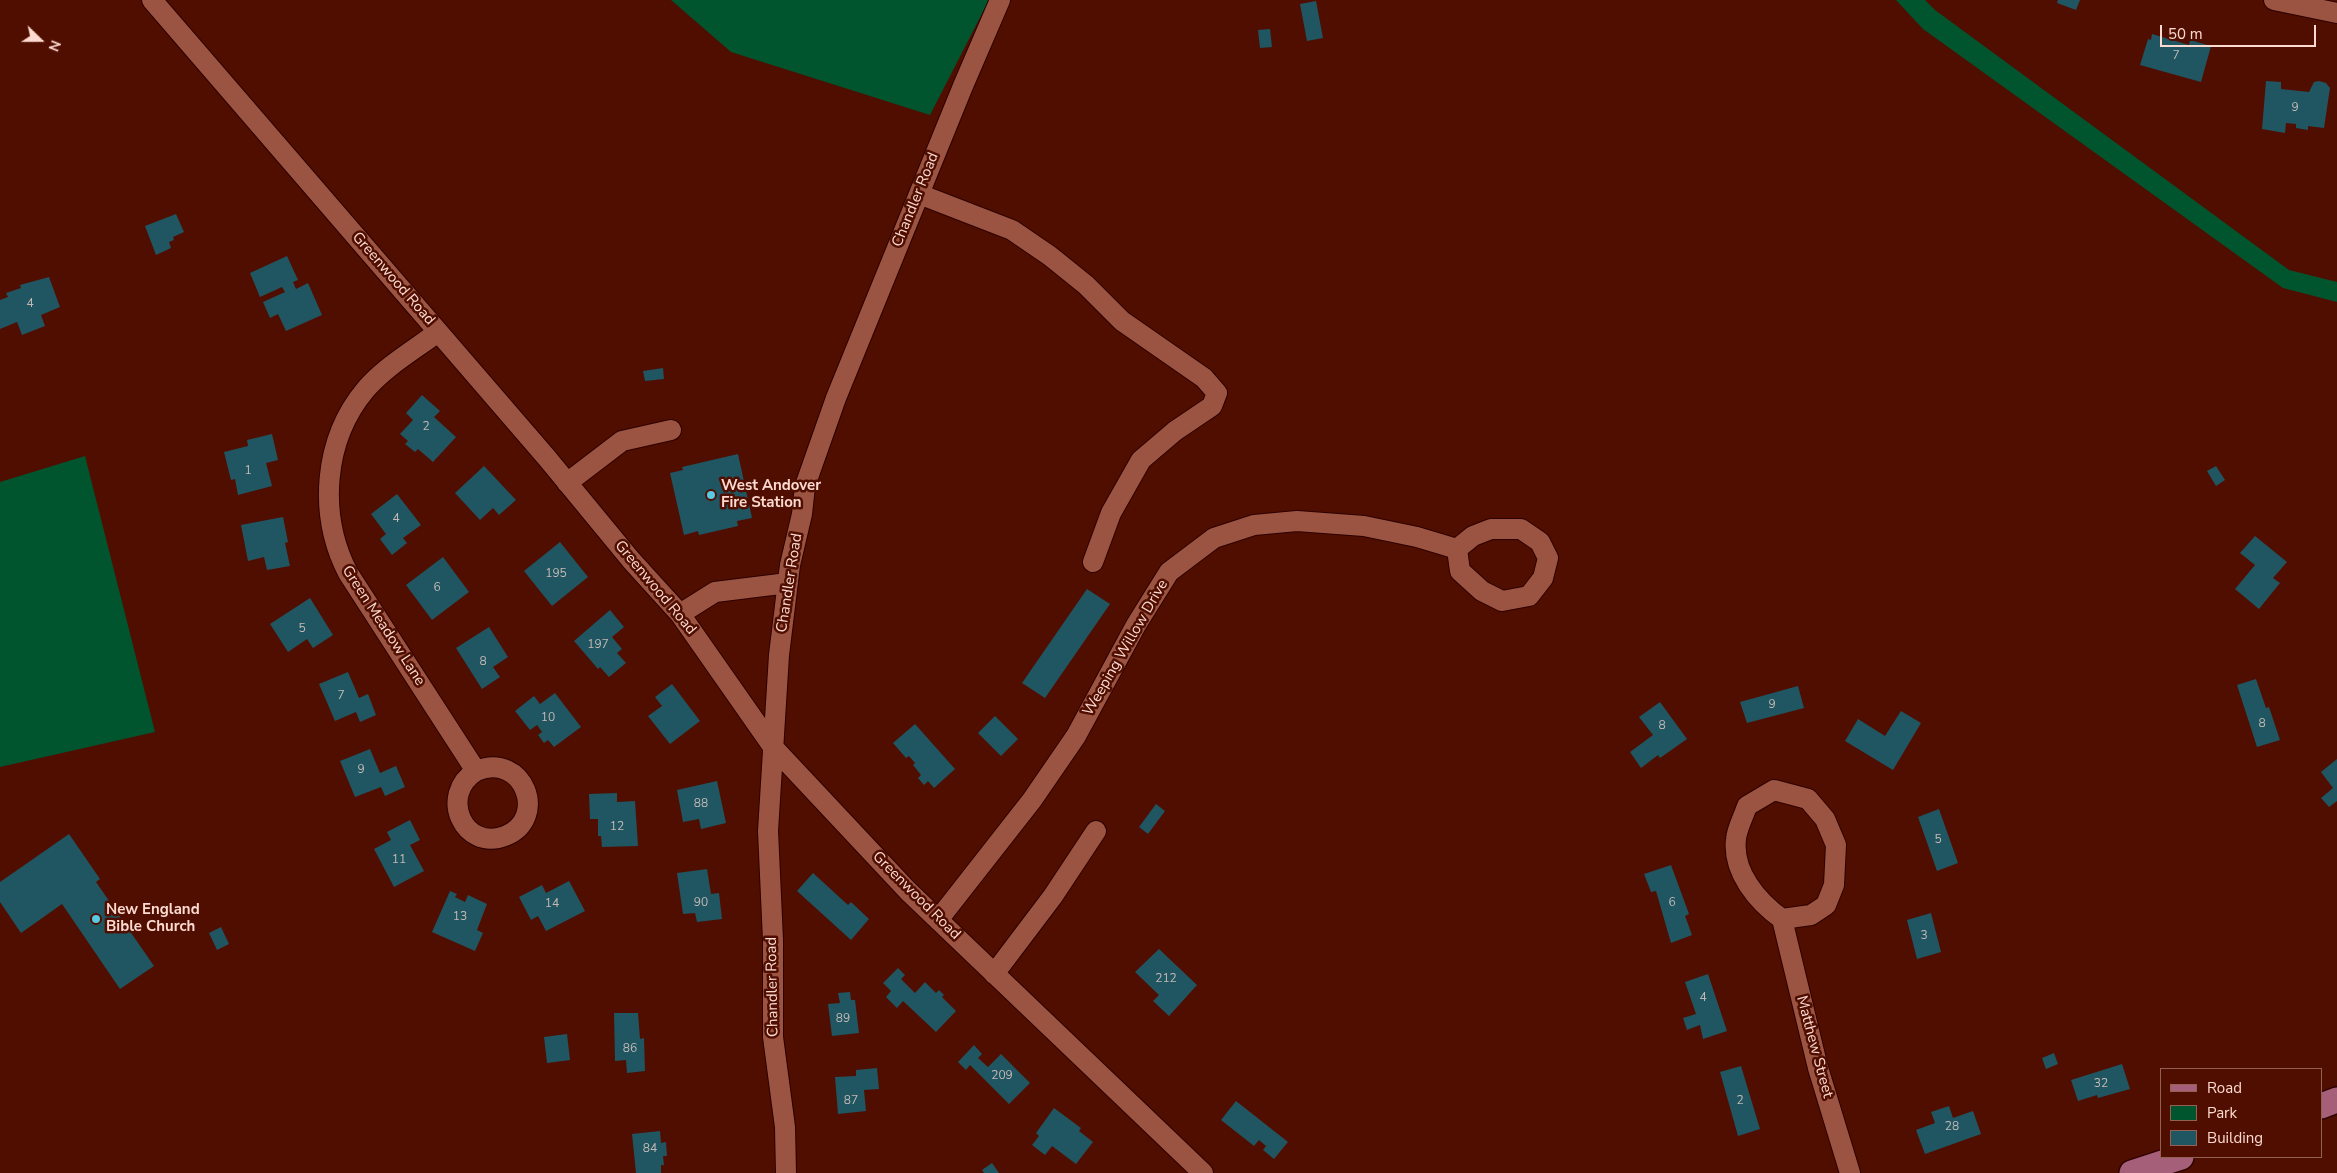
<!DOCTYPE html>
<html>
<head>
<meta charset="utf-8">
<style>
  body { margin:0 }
  #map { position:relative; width:2337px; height:1173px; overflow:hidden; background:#500e00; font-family:"Nunito Sans",sans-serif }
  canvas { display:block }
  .legend { position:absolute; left:2160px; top:1068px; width:162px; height:90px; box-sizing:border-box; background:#500e00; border:1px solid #956054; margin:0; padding:6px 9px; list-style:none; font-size:15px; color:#fcdad1 }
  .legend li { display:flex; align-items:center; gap:10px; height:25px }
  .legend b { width:25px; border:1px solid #956054 }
  .north { position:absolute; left:15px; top:15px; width:50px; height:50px; -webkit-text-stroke:4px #500e00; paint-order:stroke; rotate:112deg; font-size:14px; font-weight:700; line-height:20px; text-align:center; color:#fcdad1 }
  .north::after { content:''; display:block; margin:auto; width:18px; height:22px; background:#fcdad1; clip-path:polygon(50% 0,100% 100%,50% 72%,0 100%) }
  .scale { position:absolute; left:2160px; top:25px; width:156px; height:22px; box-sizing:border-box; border:2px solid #fcdad1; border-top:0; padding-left:6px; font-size:15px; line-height:18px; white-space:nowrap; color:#fcdad1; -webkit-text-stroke:4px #500e00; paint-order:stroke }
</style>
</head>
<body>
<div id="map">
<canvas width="2337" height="1173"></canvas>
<ul class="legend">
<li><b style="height:6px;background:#a65f79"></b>Road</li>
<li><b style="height:14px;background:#00542e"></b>Park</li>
<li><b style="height:14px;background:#1f5662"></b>Building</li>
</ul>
<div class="north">N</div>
<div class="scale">50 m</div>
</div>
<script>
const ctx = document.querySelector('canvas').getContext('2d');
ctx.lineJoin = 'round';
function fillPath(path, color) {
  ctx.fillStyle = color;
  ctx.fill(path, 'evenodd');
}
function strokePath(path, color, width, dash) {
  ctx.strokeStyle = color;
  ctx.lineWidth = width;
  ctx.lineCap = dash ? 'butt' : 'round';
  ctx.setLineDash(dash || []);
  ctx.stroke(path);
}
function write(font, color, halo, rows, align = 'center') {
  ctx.font = font + ' "Nunito Sans",sans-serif';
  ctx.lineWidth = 5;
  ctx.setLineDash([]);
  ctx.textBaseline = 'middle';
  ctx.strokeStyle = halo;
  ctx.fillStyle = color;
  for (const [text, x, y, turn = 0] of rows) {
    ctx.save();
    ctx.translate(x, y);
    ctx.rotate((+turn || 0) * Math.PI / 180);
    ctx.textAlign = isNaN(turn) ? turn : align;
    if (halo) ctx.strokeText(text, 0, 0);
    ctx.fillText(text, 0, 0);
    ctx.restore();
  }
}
fillPath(new Path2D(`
  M671,0H989L930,115L731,52Z
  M1896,0H1925L1935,10L2289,270L2337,282V302L2283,288L1923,29Z
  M85,456L155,732L0,767V482Z`), '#00542e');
fillPath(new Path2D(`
  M2058,0H2080L2076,10L2057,3Z
  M1316,1L1323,38L1307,41L1300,4Z
  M1270,29L1272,47L1260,48L1258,30Z
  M2152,34L2189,45L2190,40L2211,46L2201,82L2140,65L2148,39L2151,40Z
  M2266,81L2281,82V89L2309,92L2314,82L2319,81L2326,83L2330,88L2324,128L2308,126V130L2296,128V124L2286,123L2285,133L2262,129Z
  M176,214L184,232L173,237L174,240L169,242L171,248L156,255L145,226Z
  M287,256L298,280L293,282L296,289L308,283L322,315L286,331L278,314L270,318L263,302L285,292L282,287L260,297L250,273Z
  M49,277L60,307L41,315L45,326L22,335L17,322L0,329V300L8,297L6,293L21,288L20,285Z
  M663,368L664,379L645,381L643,371Z
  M422,395L440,411L434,417L456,437L433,462L418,449L415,452L405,444L408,441L400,434L413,420L406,413Z
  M272,434L278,460L266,463L272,486L238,495L235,479L231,480L224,452L248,446L247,440Z
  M738,454L752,518L737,521L738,526L699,535L698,531L684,535L670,473L683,470L682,467Z
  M484,466L516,500L499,515L493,508L480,520L455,493Z
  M2216,466L2225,480L2216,486L2207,471Z
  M397,494L421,525L403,538L407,543L392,555L380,539L386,534L371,514Z
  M283,517L288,542L285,543L290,566L267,570L264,557L248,561L241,525Z
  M2255,536L2287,562L2273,578L2280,583L2259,609L2235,589L2255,565L2240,553Z
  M560,542L588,577L552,606L524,571Z
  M443,557L469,592L432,620L406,585Z
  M1087,589L1110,604L1045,698L1022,683Z
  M310,598L333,635L313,648L307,639L288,652L270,624Z
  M610,610L624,627L612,637L622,649L617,653L626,663L609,677L600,667L598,669L574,641Z
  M489,627L508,657L493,667L500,677L482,689L456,648Z
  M348,672L359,698L368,694L376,715L360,722L356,712L335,721L319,684Z
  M2256,679L2266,708L2269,707L2280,740L2257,747L2237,685Z
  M672,684L700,721L670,744L648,716L662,706L655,697Z
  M1798,686L1804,708L1747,723L1740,702Z
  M555,693L581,727L554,747L548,740L544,743L538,735L542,732L537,725L530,730L515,711L534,696L540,704Z
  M1660,702L1687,739L1660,758L1658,755L1641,768L1630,752L1653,735L1639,717Z
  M1901,711L1921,723L1893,770L1845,741L1858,719L1885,736Z
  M995,716L1018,739L1001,756L978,733Z
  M915,724L955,769L934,788L928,781L924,785L918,778L921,775L913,765L915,763L909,756L906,758L893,743Z
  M370,749L380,773L396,766L405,787L385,796L381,787L355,797L340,761Z
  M2337,759V801L2329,807L2321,798L2333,788L2321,772Z
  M717,781L726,823L701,829L699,819L683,822L677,790Z
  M617,793V802L635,801L638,846L602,847L601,836H598V819H590L589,794Z
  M1156,804L1165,811L1148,834L1139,827Z
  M1939,809L1958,863L1937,871L1918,817Z
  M410,820L420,840L410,845L424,871L394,887L374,849L391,840L387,832Z
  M69,834L100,879L96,882L154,966L120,989L62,904L21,933L0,902V882Z
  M1671,865L1689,914L1685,916L1692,935L1671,943L1656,891L1651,892L1644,874Z
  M707,869L711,894L719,893L722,919L697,922L695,913L683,914L677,873Z
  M813,873L848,905L851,902L869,919L851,940L797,891Z
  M569,881L585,911L546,931L538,916L531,920L519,897L542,885L546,893Z
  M450,891L457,894L455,897L465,902L468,895L487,904L477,930L483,933L475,951L432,932Z
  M1931,913L1941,952L1917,959L1907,920Z
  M221,927L229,944L217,950L209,933Z
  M1159,949L1197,985L1169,1016L1153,1001L1159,995L1135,972Z
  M898,968L905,975L901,979L915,993L925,982L936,993L939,990L944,995L942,997L956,1011L936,1032L903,1001L897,1008L886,997L891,991L883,983Z
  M1708,974L1727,1031L1703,1039L1700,1025L1687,1030L1683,1018L1696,1014L1685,982Z
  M850,992L851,1000H855L859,1033L832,1036L828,1004L840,1003L838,993Z
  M614,1013H638L640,1039L644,1038L645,1071L627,1073L626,1060L615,1061Z
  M567,1034L570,1060L547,1063L544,1037Z
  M974,1045L982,1054L978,1058L988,1067L1001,1054L1030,1083L1009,1104L970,1065L966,1070L958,1062Z
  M2054,1053L2058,1064L2046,1069L2042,1058Z
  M2122,1064L2130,1089L2098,1098L2097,1095L2078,1101L2071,1080Z
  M1741,1066L1760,1129L1738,1136L1720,1072Z
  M877,1068L879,1089L864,1090L866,1111L838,1114L835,1077L856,1076V1070Z
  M1236,1101L1288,1142L1274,1159L1263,1150L1266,1146L1259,1140L1254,1146L1221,1120Z
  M1949,1106L1953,1118L1973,1111L1981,1134L1925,1154L1916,1130L1935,1123L1931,1112Z
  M1054,1108L1081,1128L1079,1131L1093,1142L1076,1164L1052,1146L1045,1155L1032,1145L1039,1136L1036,1133Z
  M660,1131L661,1143L666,1142L667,1156H663L664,1165H661V1173H636L632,1134Z
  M992,1163L999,1173H984L982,1170Z`), '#1f5662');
const minor = new Path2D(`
  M152,0L547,458L631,560L680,614L773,747L908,891L1203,1173
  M2274,0L2337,13
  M919,194L1012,230L1050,256L1086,285L1122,321L1204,378L1217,393L1212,406L1175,431L1141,460L1111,513L1093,562
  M438,332C414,350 386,366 366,389C323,440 318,515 348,573L476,771C438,795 464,852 505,836C549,819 524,751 476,771
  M567,483L622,441L671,430
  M1491,529H1521L1540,542L1548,558L1543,578L1529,596L1502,601L1482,591L1460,571L1457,549L1473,536Z
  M680,614L715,592L788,583
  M1782,919L1811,915L1826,905L1834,885L1836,845L1825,819L1808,799L1774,790L1747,806C1744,816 1737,828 1736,839C1732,872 1758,902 1782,919L1818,1068L1850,1173
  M938,920L1032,800L1076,736L1136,625L1169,572L1214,538L1254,525L1297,521L1364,526L1417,537L1457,549
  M994,974L1053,896L1096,831
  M786,1173L785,1127L773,1037V940L768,831L779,655L790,565L802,514L805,486L836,398L963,86L1000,0`);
const major = new Path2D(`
  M2321,1106L2337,1100
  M2132,1173L2181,1157`);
strokePath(minor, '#2d0000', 22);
strokePath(major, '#2d0000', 28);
strokePath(minor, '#9b5441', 20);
strokePath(major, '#a65f79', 25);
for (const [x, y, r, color] of [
  [711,495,5,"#58c9e3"],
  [96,919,5,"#58c9e3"]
]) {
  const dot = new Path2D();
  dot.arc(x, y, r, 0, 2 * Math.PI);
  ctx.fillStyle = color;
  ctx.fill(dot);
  strokePath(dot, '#500e00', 2);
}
write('12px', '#c5b9b5', null, [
  ["7",2176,56],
  ["9",2295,108],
  ["4",30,304],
  ["2",426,427],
  ["1",248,471],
  ["4",396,519],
  ["195",556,574],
  ["6",437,588],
  ["5",302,629],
  ["197",598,645],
  ["8",483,662],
  ["7",341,696],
  ["9",1772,705],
  ["10",548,718],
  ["8",2262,724],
  ["8",1662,726],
  ["9",361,770],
  ["88",701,804],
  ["12",617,827],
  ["5",1938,840],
  ["11",399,860],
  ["90",701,903],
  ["6",1672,903],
  ["14",552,904],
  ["13",460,917],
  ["3",1924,936],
  ["212",1166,979],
  ["4",1703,998],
  ["89",843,1019],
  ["86",630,1049],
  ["209",1002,1076],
  ["32",2101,1084],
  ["87",851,1101],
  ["2",1740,1101],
  ["28",1952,1127],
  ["84",650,1149]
]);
write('15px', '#fcdad1', '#500e00', [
  ["Chandler Road",916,200,-68],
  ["Greenwood Road",393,279,49],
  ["Chandler Road",790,583,-81],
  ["Greenwood Road",655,588,50],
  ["Green Meadow Lane",383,626,57],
  ["Weeping Willow Drive",1126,648,-60],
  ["Greenwood Road",916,896,45],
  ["Chandler Road",773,987,-91],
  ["Matthew Street",1814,1047,75]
]);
write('bold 15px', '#fcdad1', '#500e00', [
  ["West Andover",721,486],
  ["Fire Station",721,503],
  ["New England",106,910],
  ["Bible Church",106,927]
], 'left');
</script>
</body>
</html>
